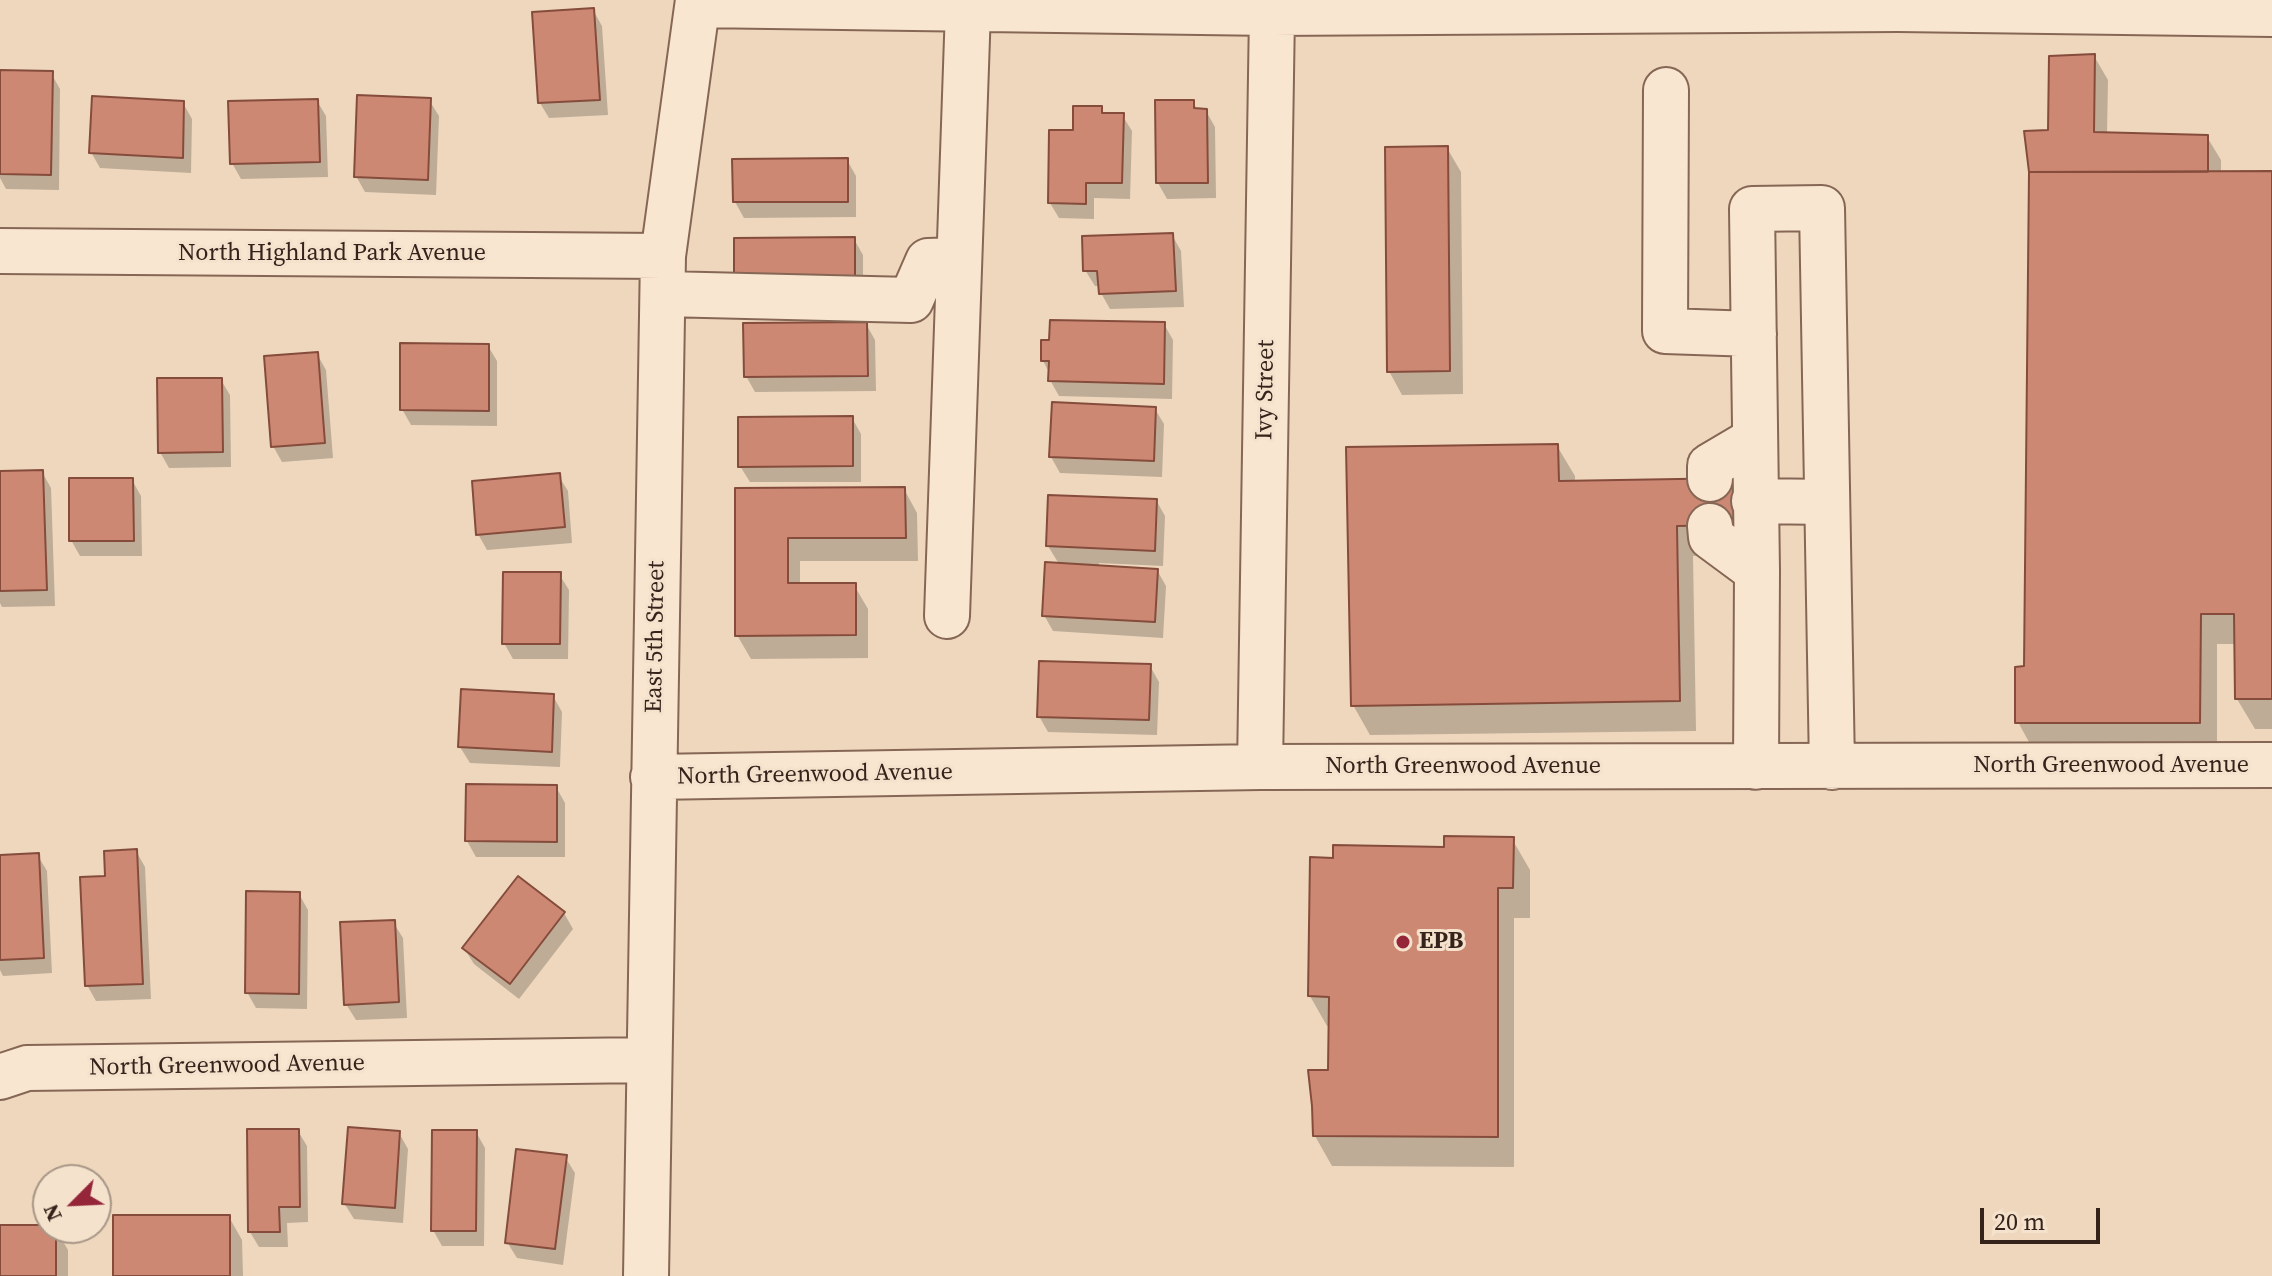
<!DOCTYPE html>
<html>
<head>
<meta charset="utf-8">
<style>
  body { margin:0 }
  #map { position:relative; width:2272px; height:1276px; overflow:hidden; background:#eed7bd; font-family:"Source Serif 4",serif }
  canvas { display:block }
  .north { position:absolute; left:32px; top:1164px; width:80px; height:80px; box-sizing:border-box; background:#f5e2cd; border:2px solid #a89686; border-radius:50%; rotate:246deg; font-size:22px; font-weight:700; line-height:32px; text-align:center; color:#35231b }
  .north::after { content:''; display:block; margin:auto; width:28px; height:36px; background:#95263a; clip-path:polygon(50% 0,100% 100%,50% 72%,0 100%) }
  .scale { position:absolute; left:1980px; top:1208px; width:120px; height:36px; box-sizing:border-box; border:4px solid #35231b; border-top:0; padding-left:10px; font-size:24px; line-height:28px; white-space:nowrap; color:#35231b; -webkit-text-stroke:6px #f5e2cd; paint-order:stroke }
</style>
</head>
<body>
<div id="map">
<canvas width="2272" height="1276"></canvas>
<div class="north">N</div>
<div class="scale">20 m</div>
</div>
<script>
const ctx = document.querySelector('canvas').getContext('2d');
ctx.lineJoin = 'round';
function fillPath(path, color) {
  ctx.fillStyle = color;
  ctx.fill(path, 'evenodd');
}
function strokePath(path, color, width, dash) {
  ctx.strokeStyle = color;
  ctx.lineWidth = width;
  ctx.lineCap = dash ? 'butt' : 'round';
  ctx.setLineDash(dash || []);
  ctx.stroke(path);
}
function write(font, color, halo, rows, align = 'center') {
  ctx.font = font + ' "Source Serif 4",serif';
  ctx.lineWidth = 6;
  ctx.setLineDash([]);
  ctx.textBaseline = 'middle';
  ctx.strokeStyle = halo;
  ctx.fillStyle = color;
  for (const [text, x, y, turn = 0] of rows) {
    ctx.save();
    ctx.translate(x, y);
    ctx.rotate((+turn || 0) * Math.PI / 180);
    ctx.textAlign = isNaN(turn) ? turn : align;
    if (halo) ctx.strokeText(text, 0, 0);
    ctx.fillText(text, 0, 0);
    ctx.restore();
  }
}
fillPath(new Path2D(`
  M593,10L602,26L608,115L549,118L540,103Z
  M2094,56L2108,80L2107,134L2207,137L2221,160V174L2272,173V729H2255L2237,699V644H2217V753H2035L2018,722L2026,668L2050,132Z
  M0,72L51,73L60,89L59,190L6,189L0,178Z
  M429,100L439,116L436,195L365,192L356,176Z
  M317,101L326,116L328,177L241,179L232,163Z
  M1193,102L1198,111H1206L1215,127L1216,198L1167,199L1158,183Z
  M183,103L192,119L191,173L100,168L91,152Z
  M1101,108L1105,115H1122L1132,131L1130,199L1094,198V219L1059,218L1050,203L1075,132Z
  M1447,148L1461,172L1463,394L1402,395L1389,371Z
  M847,160L856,176V217L744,218L735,202Z
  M1172,235L1181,251L1184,307L1110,309L1101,293L1100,286H1095L1085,270Z
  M854,239L863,255V304L736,240Z
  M866,324L875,340L876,391L755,392L746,376Z
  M1164,324L1173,340L1172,399L1059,396L1050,380V374L1043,361Z
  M488,346L497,361V426L411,425L402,409Z
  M317,354L326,370L333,458L282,462L273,446Z
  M221,380L230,395L231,467L169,468L160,452Z
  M1155,409L1164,424L1162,477L1060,473L1051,457Z
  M852,418L861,434V482H750L740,466Z
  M1557,446L1575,476V483L1737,480L1755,555L1693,556L1696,731L1370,735L1353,705Z
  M42,472L51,488L55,606L2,607L0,603V473Z
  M558,475L568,491L572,543L487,550L478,534Z
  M132,480L141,496L142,556H80L71,540Z
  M904,489L917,513L918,561H800V585H854L868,609V658L751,659L737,635V490Z
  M1156,500L1165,516L1163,566L1099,563V567L1157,570L1166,586L1163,638L1053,631L1044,615L1059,564L1048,546Z
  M559,574L569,590L568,659H513L504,643Z
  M1150,666L1159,682L1157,735L1048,732L1039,716Z
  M553,696L562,712L560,767L470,763L460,747Z
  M556,787L565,803V857H476L467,841Z
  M1512,839L1530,870V918H1514V1167L1332,1166L1315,1136L1330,1072L1331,1026H1327L1310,996L1335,860Z
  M136,851L145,867L151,999L96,1001L87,985L107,878Z
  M38,856L47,871L52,973L3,976L0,970V857Z
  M299,894L308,910L307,1009L256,1008L247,992Z
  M564,913L573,929L519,999L474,964L464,948Z
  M393,922L403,938L407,1018L356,1020L346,1004Z
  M298,1131L307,1146L308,1222L287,1223L288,1247H259L250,1232Z
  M476,1132L485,1148L484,1246H442L433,1230Z
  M399,1133L408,1149L403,1223L354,1219L344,1203Z
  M565,1157L575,1173L563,1265L517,1258L507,1242Z
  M229,1217L242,1240L243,1276H115Z
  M0,1227L55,1228L68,1250V1276H0Z`), '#0003');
const building = new Path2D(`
  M594,8L600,100L538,103L532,12Z
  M2095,54L2094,132L2208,135V172H2029L2024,131L2048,130L2049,56Z
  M0,70L53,71L51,175L0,174Z
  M357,95L431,98L428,180L354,177Z
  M92,96L184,101L183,158L89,153Z
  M318,99L320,162L230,164L228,101Z
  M1155,100H1194V108L1207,109L1208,183H1156Z
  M1073,106H1102V113H1124L1122,183H1086V204L1048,203L1049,130H1073Z
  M1448,146L1450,371L1387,372L1385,147Z
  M848,158V202H733L732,159Z
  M2272,171V699H2235L2234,614H2201L2200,723H2015V667L2024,666L2029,172Z
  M1173,233L1176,291L1099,294L1097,271H1083L1082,236Z
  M855,237V289H734V238Z
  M1050,320L1165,322L1164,384L1048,381L1049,361H1041V340H1049Z
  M867,322L868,376L744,377L743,323Z
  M400,343L489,344V411L400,410Z
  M318,352L325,443L271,447L264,356Z
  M157,378H222L223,452L158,453Z
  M1052,402L1156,407L1154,461L1049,457Z
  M853,416V466L738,467V417Z
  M1558,444L1559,481L1738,478L1739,525L1677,526L1680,701L1351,706L1346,447Z
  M43,470L47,590L0,591V471Z
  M560,473L565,527L476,535L472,481Z
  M69,478H133L134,541H69Z
  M905,487L906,538H788V583H856V635L735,636V488Z
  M1048,495L1157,499L1155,551L1046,546Z
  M1045,562L1158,569L1155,622L1042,616Z
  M503,572H561L560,644H502Z
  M1039,661L1151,664L1149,720L1037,717Z
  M461,689L554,694L552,752L458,747Z
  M466,784L557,785V842L465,841Z
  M1444,836L1514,837L1513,888H1498V1137L1313,1136L1312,1106L1308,1070H1328L1329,997L1308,996L1310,857L1333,858V845L1444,847Z
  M137,849L143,984L85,986L80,877L105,876L104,851Z
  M39,853L44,958L0,960V855Z
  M518,876L565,912L510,984L462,948Z
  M246,891L300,892L299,994L245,993Z
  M395,920L399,1002L344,1005L340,922Z
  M348,1127L400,1131L395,1208L342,1204Z
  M247,1129H299L300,1207H279L280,1232H248Z
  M432,1130H477L476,1231H431Z
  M516,1149L567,1155L555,1249L505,1243Z
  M113,1215H230V1276H113Z
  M0,1225H48V1228H56V1276H0Z`);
fillPath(building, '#cc8873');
strokePath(building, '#854c3c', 2);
const minor = new Path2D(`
  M698,5L1272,13L1898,9L2272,14
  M1666,90L1665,331L1754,334
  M0,251L663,256
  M664,294L911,300L928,261L959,260
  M1710,479V466L1754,440
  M1754,501L1827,502
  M1710,526L1711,537L1757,571
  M947,616L968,9
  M1260,767L1272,13
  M1756,767L1757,571L1752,209L1822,208L1832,767
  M653,777L1260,767L2272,765
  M0,1077L27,1068L648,1060
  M646,1276L663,256L698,0`);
strokePath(minor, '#866756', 48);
strokePath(minor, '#f9e6d0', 44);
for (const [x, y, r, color] of [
  [1403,942,8,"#95263a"]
]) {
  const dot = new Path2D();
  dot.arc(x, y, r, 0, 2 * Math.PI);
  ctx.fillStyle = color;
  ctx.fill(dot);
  strokePath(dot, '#f5e2cd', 3);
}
write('24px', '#35231b', '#f5e2cd', [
  ["North Highland Park Avenue",332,254],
  ["Ivy Street",1266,390,-89],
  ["East 5th Street",656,637,-89],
  ["North Greenwood Avenue",2111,766],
  ["North Greenwood Avenue",1463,767],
  ["North Greenwood Avenue",815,775,-1],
  ["North Greenwood Avenue",227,1066,-1]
]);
write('bold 24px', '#35231b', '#f5e2cd', [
  ["EPB",1419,942]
], 'left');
</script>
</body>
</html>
